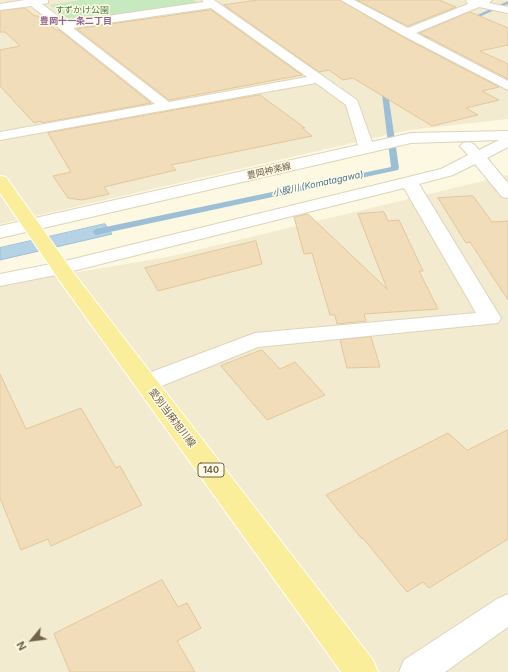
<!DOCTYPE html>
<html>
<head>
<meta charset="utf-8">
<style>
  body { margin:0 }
  #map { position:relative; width:508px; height:672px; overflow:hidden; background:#fcf8e1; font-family:Inter,sans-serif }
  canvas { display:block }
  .north { position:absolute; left:12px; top:620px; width:40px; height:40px; -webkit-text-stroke:3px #fffbe7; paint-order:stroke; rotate:241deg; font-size:11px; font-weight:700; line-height:16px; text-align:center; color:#726248 }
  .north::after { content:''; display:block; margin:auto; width:14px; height:18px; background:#726248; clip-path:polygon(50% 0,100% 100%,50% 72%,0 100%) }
</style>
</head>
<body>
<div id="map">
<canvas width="508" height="672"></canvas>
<div class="north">N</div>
</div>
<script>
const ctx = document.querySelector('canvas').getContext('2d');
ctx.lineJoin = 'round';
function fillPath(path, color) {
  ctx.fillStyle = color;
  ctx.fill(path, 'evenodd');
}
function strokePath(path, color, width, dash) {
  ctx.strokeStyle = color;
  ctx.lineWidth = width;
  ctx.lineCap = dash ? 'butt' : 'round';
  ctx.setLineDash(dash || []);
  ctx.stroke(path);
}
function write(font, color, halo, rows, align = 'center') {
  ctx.font = font + ' Inter,"Noto Sans JP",sans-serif';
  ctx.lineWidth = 3;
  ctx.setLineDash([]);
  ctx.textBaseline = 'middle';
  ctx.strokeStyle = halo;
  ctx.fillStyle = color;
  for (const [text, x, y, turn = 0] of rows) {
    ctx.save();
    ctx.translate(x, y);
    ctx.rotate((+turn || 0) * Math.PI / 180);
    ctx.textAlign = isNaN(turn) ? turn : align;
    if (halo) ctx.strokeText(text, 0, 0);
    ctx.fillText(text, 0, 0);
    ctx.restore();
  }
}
fillPath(new Path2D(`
  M0,0H508V119L409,130L0,224Z
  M508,175V672H0V285L168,257Z`), '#f3ebd0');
fillPath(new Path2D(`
  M80,0H194L198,3L76,21H71L50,5Z`), '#c7e9c0');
const water = new Path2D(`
  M105,224L112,234L0,260V248Z`);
fillPath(water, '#b6d3e5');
strokePath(water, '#9dbfd6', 1);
fillPath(new Path2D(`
  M508,1V4L468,22L464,21Z
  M441,30L444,32L443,33L412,44L404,49L399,48L408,42Z
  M384,84L387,86L399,168L398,170L96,235L92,232L96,229L391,167L381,86Z`), '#9dbfd6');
const building = new Path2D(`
  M258,0H340L401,36L499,87L482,91L499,100L466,108L478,115L432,126L353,78L343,80L329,70L319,72L224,5Z
  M357,0H439L456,7L408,26Z
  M25,8L35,16H38L56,30H59L151,103L42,123L41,121L34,123L0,86V50L20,46L5,32H0V11Z
  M211,10L302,75L169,100L77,29Z
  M470,12L508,28V45L480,51L508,64V79L420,33Z
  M260,95L305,128H302L312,136L171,165L176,170L104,187L109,194L82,200L68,198L53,176L71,172L48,133Z
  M473,196L492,222L508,221V300L470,242L466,243L438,198Z
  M384,212L388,221L399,220L423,271H419L438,309L364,314L366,321L337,324L335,315H330L312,253L304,254L294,217L308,214L387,289L358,214Z
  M256,241L262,264L158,291L145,268Z
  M371,337L380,367L347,368L340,340Z
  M262,350L280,369L295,362L325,395L267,420L221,366Z
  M0,374L26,429L81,408L116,468L120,466L142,505L51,546L48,539L21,550L0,498Z
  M508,430V539L429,588L423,582L407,592L363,538L362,539L326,495L448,433L467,450Z
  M162,580L178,607L187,603L201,628L177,641L195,672H70L54,634Z`);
fillPath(building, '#f1ddb9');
strokePath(building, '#e3c79a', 1);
const minor = new Path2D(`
  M25,0H48V3L42,4L66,22L204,2L202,0H214L357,100L372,142L411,133L508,131V147L487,158L508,183V198L502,197L475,164L453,175L419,184L501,318L498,323L258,347L154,389L146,391L138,389L134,383L138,377L255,333L476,313L404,188L61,274L0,286V274L61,262L441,169L468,155L460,146L463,143C471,141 474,143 479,150L499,140L411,143L0,238V226L358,145L346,105L316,83L0,140V132L155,104L31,6L0,10V4ZM211,8L307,77L169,102L73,28Z
  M341,0H354L408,28L468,4L466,2L467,0H492L489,3L508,7V13L479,7L416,33L508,81V90L402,35Z
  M508,594V627L445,672H399L404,660L497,599Z`);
const major = new Path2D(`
  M0,176L6,177L76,276L373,660L378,672H341L62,284L0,193Z`);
strokePath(minor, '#ddd4ba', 2);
strokePath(major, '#fff', 2);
fillPath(minor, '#fff');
fillPath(major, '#faee9a');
write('9px', '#467e43', '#fffbe7', [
  ["すずかけ公園",82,10]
]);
write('bold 9px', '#916496', '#fffbe7', [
  ["豊岡十一条二丁目",76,21]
]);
write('9px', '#726248', '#fffbe7', [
  ["豊岡神楽線",269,171,-13]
]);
write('italic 9px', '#487594', '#fffbe7', [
  ["小股川 (Komatagawa)",318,184,-12]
]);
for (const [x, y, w] of [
  [211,470,26]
]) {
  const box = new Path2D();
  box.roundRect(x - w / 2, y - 7, w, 14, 3);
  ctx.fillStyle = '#fffbe7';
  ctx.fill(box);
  strokePath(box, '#726248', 1);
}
write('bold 9px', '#726248', null, [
  ["140",211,470]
]);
write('10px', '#726248', '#fffbe7', [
  ["愛別当麻旭川線",172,418,53]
]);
</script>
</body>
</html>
